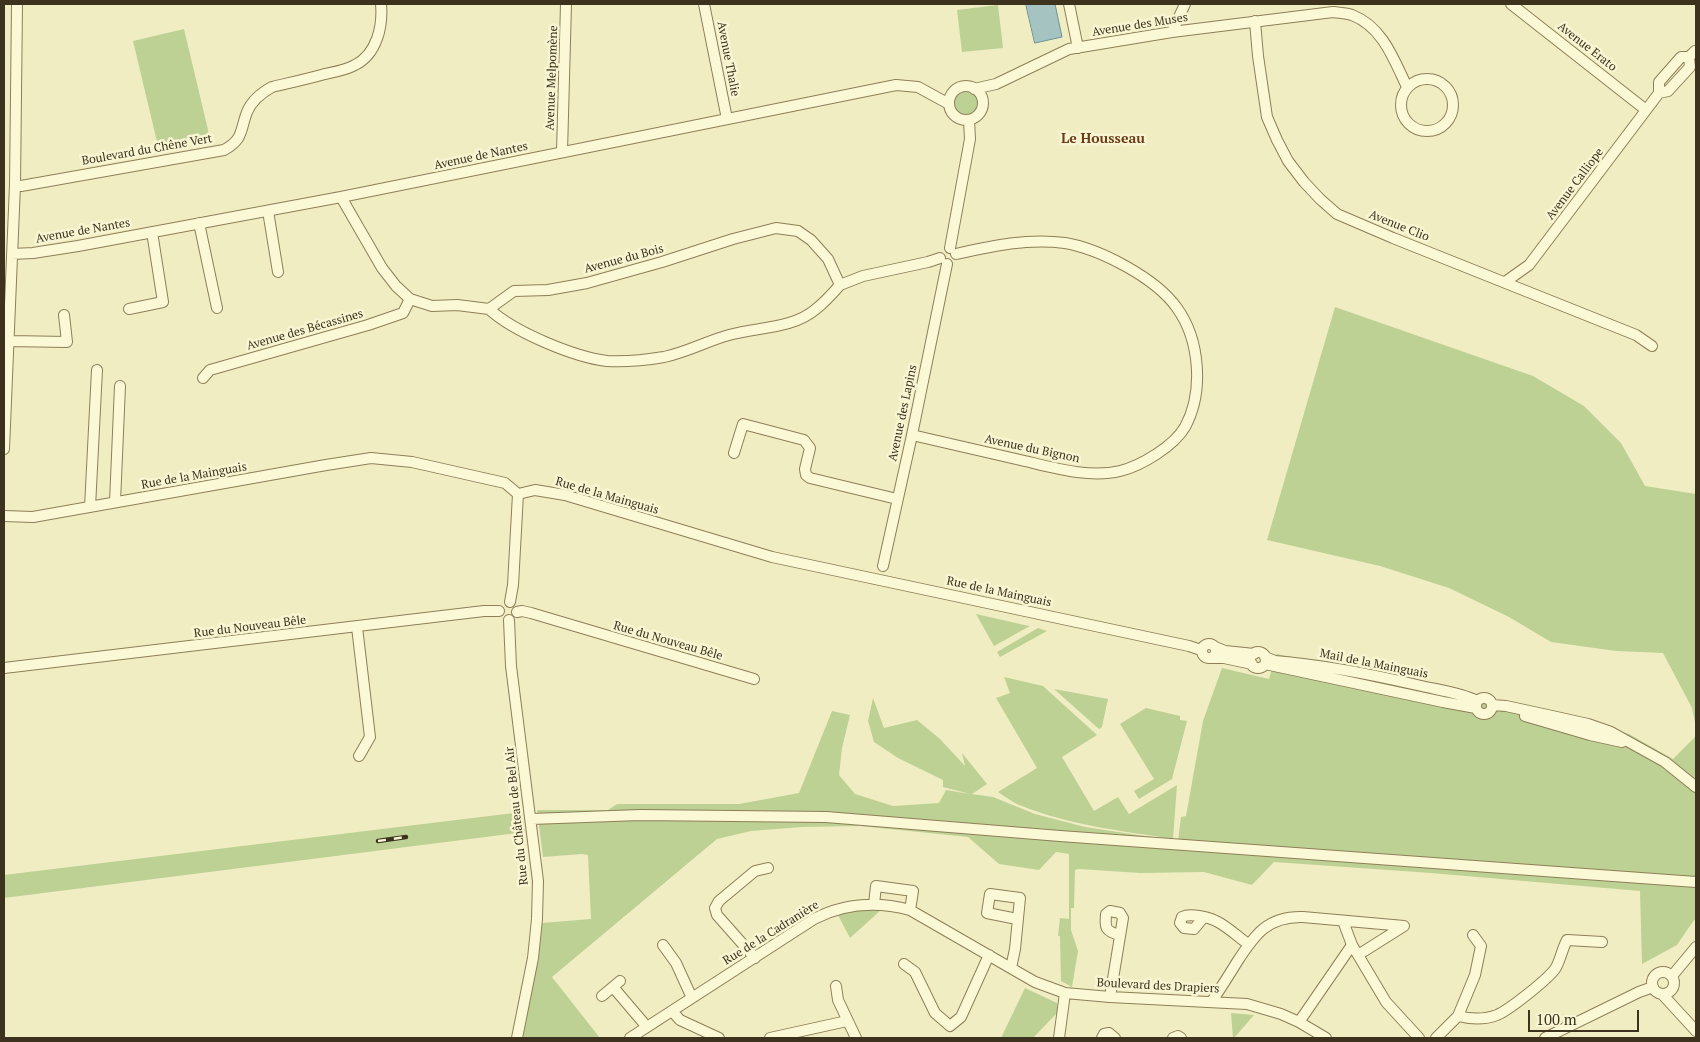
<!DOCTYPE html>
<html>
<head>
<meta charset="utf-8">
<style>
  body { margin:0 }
  #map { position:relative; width:1700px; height:1042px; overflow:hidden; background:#f1edc2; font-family:"PT Serif",serif }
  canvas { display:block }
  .frame { position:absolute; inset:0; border:5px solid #3c321d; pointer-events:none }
  .scale { position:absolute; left:1528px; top:1010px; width:111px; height:22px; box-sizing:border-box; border:2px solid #3c321d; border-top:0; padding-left:6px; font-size:15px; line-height:18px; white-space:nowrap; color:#3c321d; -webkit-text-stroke:4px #f8f5d2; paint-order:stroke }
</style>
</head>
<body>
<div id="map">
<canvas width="1700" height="1042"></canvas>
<div class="frame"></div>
<div class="scale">100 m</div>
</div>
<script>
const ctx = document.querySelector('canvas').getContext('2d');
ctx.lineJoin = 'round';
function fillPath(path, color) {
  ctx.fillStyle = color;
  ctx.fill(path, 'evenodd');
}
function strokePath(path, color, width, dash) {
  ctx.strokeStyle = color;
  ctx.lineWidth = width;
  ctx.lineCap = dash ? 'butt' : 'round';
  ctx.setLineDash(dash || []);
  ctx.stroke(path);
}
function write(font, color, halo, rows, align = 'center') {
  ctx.font = font + ' "PT Serif",serif';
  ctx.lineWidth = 5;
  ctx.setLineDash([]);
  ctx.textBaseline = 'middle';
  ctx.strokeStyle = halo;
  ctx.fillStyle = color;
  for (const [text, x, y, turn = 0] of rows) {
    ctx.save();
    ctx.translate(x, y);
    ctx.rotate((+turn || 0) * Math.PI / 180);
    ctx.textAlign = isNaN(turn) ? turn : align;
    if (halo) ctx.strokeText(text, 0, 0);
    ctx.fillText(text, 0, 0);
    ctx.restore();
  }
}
fillPath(new Path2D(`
  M998,5L1003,48L962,52L957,10Z
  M184,29L209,134L158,146L133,41Z
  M952 103a14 14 0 1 1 28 0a14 14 0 1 1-28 0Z
  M1335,307L1533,376L1584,406L1621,443L1645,486L1696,494V727L1692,708L1663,653L1616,651L1551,642L1509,617L1449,588L1380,566L1267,540Z
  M976,614L1029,626H1030L994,646Z
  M1038,628L1047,631L1000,657L997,652Z
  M1276,654L1346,667L1594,724L1629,734L1673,759L1696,736V921L1694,920L1677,945L1642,964L1640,891L1431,873L1274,862L1252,885L1204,872L1140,873L1079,869L1075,870L1074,908H1071V930L1078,951L1072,987L1061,981L1060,936H1058L1060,918L1069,919V854L1056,852L1039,870L999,864L968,837L860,826L802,827L751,831L717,839L552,977L600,1038H523L540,944L542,923L591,919L588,855L582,854L543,857L537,810H608L617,804H739L799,793L832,711L850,715L842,748L839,775L855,794L893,806L939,803L946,790L970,794L943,787V780L898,758L874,742L868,721L873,698L884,728L917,720L940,739L965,766L962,753L987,784L972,794L993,797L1035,814L1085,827L1178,841L1181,817L1186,816L1203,721L1222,668L1269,679Z
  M1004,677L1043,686L1097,735L1062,757L1094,811L1118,797L1129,814L1177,785L1173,839C1123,831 1069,825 1022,806C1013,803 1006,797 998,792L1037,768L996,698L1010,693Z
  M1054,689L1108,699L1102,727L1099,729Z
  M1146,708L1180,716V720L1187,721L1172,779L1139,799L1134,791L1154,779L1120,724Z
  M522,812L525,832L4,898V875Z
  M856,910H881L850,938L838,915Z
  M1025,988L1057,1003V1013L1033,1038H1001Z
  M1231,1013L1254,1015L1234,1038H1233Z`), '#bdd195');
const water = new Path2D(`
  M1026,4H1055L1062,37L1035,43Z`);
fillPath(water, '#a5c4c1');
strokePath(water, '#6b9392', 1);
const minor = new Path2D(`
  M704,4L727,119
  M1069,4L1078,48
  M1511,4L1646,110
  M1255,21L1258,56L1267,117L1277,140L1288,161L1304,182L1320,199L1337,214L1393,238L1636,335L1652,346
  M1172,32L1185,4
  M1401 105a26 26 0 1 1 52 0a26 26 0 1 1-52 0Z
  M949 103a17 17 0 1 1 34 0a17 17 0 1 1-34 0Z
  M974,89L996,84L1069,49L1172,32L1333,12C1339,13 1346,13 1352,15C1383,27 1394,60 1407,87
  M1659,93L1668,91L1690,67L1689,57
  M562,152L566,4
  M15,185L21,186L224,150C244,139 240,130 247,112C252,100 261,93 272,87C289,83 307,79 325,74C335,72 346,70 355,65C377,54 383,26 381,4
  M341,197L382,268L396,286L410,299L432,306L457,305L489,309L514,291L548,290L587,283L662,262L733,239L776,228L798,231L811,240L828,259L840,285L863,276L928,262L940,258
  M268,211L278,272
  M199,223L217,308
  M950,248L970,139L969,120
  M12,254L33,253L78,246L341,197L896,85L918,87L949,104
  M1505,282L1529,265L1659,93V82L1681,57H1689L1695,51
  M129,309L163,302L152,232
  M489,309C514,332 574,357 607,361C626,362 646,360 664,357C687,352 707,341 729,335C757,327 793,329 816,309C825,302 833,293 840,285
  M9,341L67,342L64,315
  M203,378L210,370L368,325L403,313L410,299
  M912,435C947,443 981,451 1016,459C1048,466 1087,479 1120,471C1141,466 1174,446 1185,427C1204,392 1200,340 1177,308C1156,278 1100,249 1065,243C1027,238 992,246 956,254
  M4,449L15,185L17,4
  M734,453L743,424L804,440L810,448L805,469L806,475L810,478L897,499
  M518,494L535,490L565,495L772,557L1189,646L1201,650
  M115,502L120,386
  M90,507L97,370
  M4,516L33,517L326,465L371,458L412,462L505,483L518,494
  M883,566L912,435L947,264
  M510,602L513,585L518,494
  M517,612L522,611L531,613L754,679
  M509,620L511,666L538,881L537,919L533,958L517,1038
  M357,627L370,737L359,756
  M1202 651a7 7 0 1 1 14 0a7 7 0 1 1-14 0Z
  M1215,647L1225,651L1254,654
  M1250 660a8 8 0 1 1 16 0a8 8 0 1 1-16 0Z
  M1265,657L1275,661C1323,665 1370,674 1417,685C1437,690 1459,692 1477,701
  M1212,658H1224L1252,664
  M1265,664L1443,702L1476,708
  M4,668L484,611H499
  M1476 706a8 8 0 1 1 16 0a8 8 0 1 1-16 0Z
  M1492,705L1506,706L1543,714L1588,724L1611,732L1665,762L1696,787
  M1525,716L1590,735L1622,742
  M531,819L640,815L826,817L1060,836L1696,882
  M874,904L876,886L913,891L910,910
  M1203,918L1194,929L1184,928L1180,923L1182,917C1190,913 1208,917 1216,921C1227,926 1238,937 1248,944
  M663,945L676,963L692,998
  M1358,955L1386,1002L1419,1038
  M755,958L717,915L715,908L719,901L755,871L768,868
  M904,964L915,972L935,1013L950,1026L961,1017L989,955
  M1011,968L1015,949L1020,898L990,894L987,913L1017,919
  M1652 983a11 11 0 1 1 22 0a11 11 0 1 1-22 0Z
  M1672,976L1696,947
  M836,986L838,1000L856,1038
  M613,987L647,1027
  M1662,994L1696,1031
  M602,996L620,981
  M1110,997L1123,918L1120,913L1110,911L1106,914C1105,929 1105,930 1119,935
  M1212,1001C1221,988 1229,975 1237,962C1255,934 1268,916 1303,917L1404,926L1358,955L1352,945L1343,921
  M672,1011L680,1020L719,1038
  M1458,1016L1475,975L1481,946L1473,935
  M1299,1022L1352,945
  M630,1038L814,919C845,903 876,901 910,910L1035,982L1065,993L1110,997L1247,1004L1281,1014L1299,1022L1326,1038
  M770,1038L847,1021
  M1059,1038L1065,993
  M1102,1038L1104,1034L1109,1033L1115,1038
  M1173,1038L1178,1036L1181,1038
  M1436,1038L1458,1016C1470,1019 1484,1020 1497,1015C1509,1010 1547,980 1555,969C1560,962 1562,949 1567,940L1602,942
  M1545,1038L1639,992L1653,987`);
strokePath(minor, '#8d7f58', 12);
strokePath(minor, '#fbf8d6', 10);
const rail = new Path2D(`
  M378,841L406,837`);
strokePath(rail, '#3c321d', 4.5);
strokePath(rail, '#f8f5d2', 2.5, [8]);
write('12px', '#3c321d', '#f8f5d2', [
  ["Avenue des Muses",1140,25,-9],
  ["Avenue Erato",1587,47,38],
  ["Avenue Thalie",728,59,79],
  ["Avenue Melpomène",552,78,-88],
  ["Boulevard du Chêne Vert",147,150,-10],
  ["Avenue de Nantes",481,156,-12],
  ["Avenue Calliope",1575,184,-53],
  ["Avenue Clio",1399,226,22],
  ["Avenue de Nantes",83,231,-10],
  ["Avenue du Bois",624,259,-15],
  ["Avenue des Bécassines",305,330,-16],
  ["Avenue des Lapins",903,413,-78],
  ["Avenue du Bignon",1032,449,12],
  ["Rue de la Mainguais",194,476,-10],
  ["Rue de la Mainguais",607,496,16],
  ["Rue de la Mainguais",999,592,12],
  ["Rue du Nouveau Bêle",250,627,-7],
  ["Rue du Nouveau Bêle",668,641,16],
  ["Mail de la Mainguais",1374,664,11],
  ["Rue du Château de Bel Air",517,816,-96],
  ["Rue de la Cadranière",771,933,-32],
  ["Boulevard des Drapiers",1158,986,3]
]);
write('bold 14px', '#6c3c19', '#f8f5d2', [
  ["Le Housseau",1103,139]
]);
</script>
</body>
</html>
